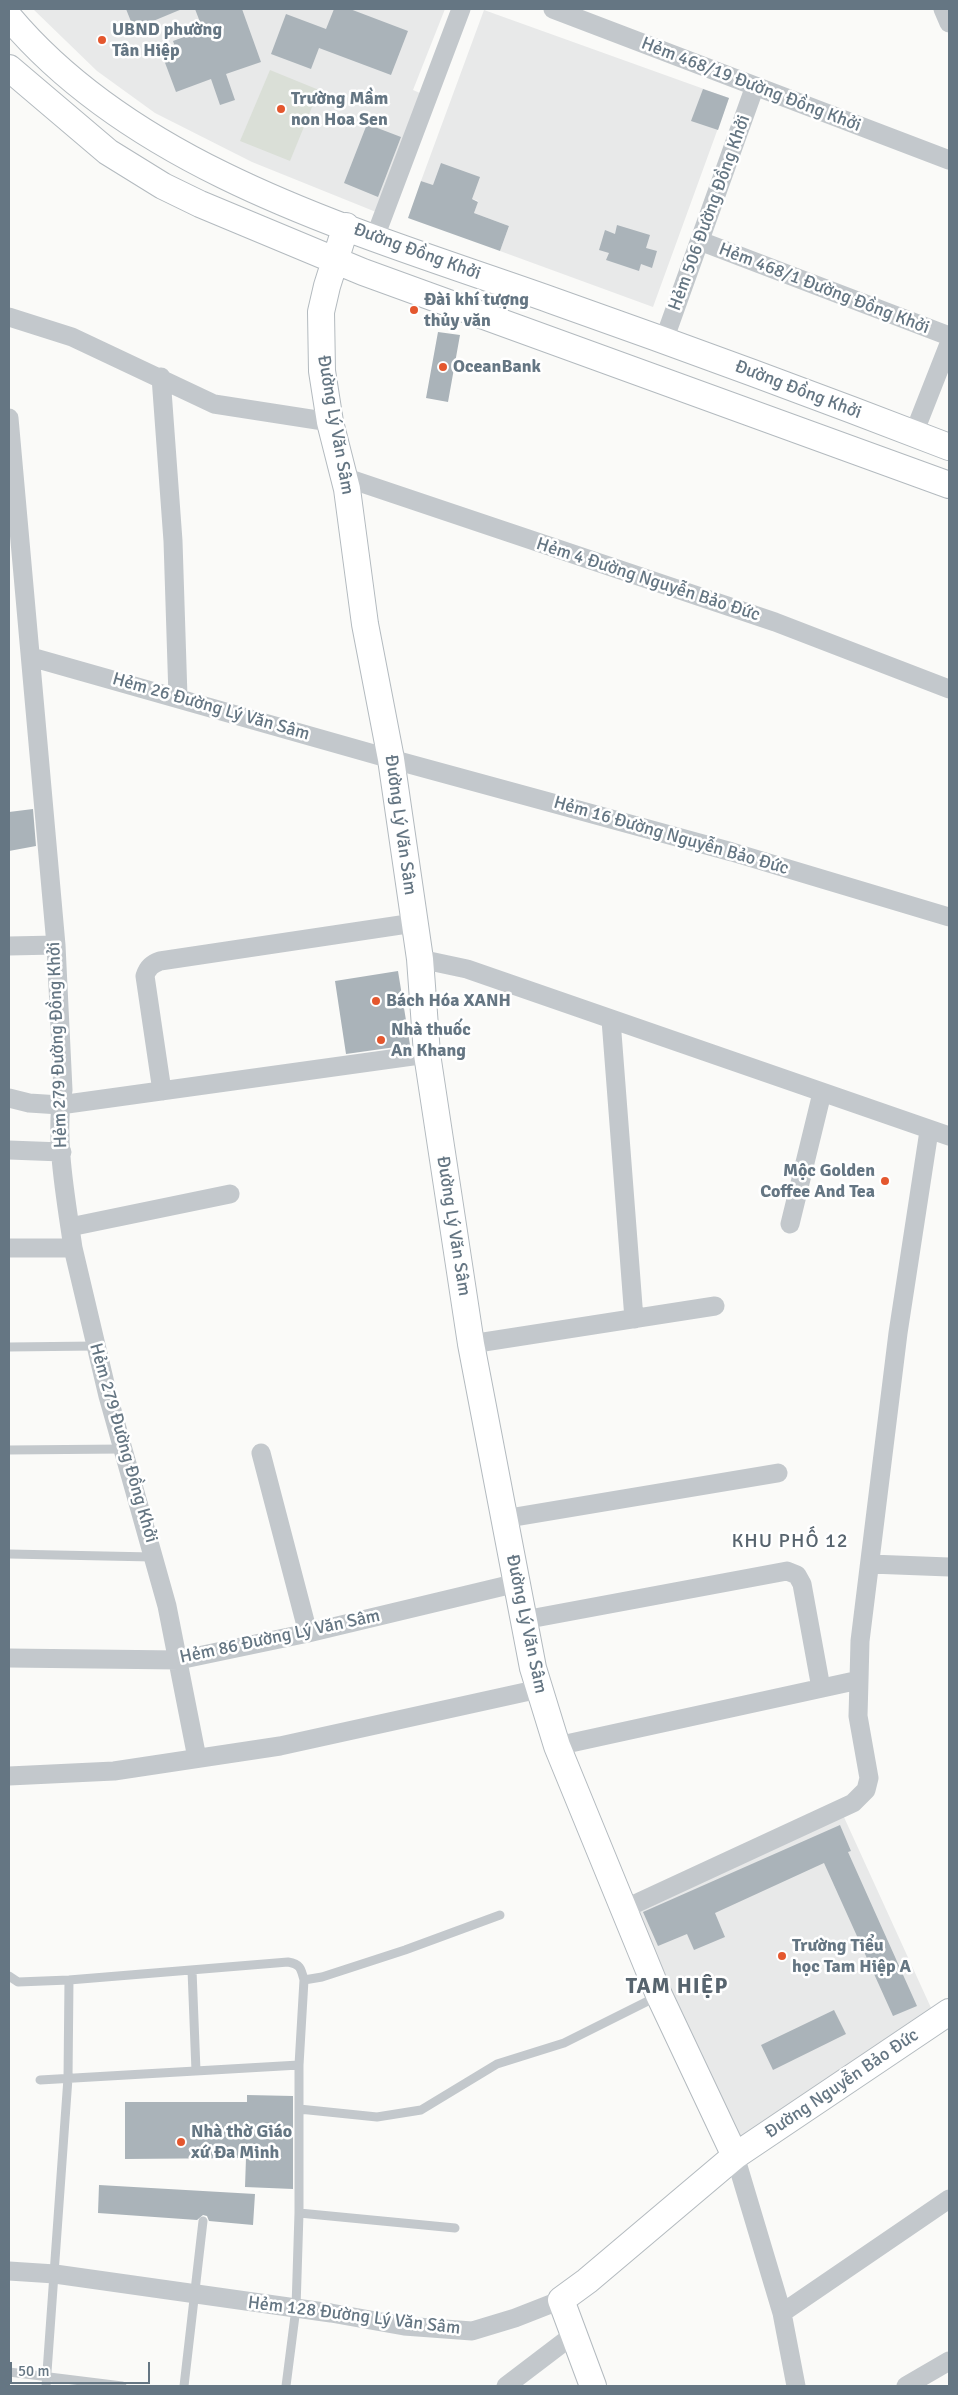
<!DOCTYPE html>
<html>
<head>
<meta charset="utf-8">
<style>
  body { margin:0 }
  #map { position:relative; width:958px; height:2395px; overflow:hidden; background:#fafaf8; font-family:Signika,sans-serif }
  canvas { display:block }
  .frame { position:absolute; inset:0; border:10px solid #657683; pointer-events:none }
  .scale { position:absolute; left:10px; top:2362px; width:140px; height:22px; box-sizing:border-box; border:2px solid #657683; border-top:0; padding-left:6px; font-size:15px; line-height:18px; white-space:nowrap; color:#657683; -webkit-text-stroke:4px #fff; paint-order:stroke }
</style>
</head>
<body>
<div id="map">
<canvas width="958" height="2395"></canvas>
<div class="frame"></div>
<div class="scale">50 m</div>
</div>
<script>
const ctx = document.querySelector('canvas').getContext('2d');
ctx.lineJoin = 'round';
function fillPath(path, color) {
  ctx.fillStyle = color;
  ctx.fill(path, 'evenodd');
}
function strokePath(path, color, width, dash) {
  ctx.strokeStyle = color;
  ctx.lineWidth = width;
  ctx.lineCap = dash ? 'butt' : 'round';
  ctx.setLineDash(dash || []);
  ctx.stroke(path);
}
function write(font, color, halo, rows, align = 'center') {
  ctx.font = font + ' Signika,sans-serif';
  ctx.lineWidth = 5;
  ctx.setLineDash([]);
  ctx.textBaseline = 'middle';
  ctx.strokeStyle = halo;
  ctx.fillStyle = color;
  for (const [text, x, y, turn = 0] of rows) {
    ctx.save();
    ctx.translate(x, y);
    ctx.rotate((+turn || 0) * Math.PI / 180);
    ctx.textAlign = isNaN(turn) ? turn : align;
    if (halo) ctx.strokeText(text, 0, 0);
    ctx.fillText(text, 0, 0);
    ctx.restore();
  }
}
fillPath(new Path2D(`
  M33,9H445L413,90L420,93L376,212L252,162L155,113L97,71Z
  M484,10L729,98L653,307L500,251L509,226L474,213L478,201L421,181Z
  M843,1815L932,2010L739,2139L674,2001L637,1912Z`), '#e8e9e9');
fillPath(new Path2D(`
  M270,70L319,90L290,161L240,141Z`), '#dadfd7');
fillPath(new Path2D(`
  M126,9H182L134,29Z
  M195,9H242L261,62L226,74L235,100L220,105L211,79L176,92L164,60L178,55L173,41L203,30Z
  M334,9H350L408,31L391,75L319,48L311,69L271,54L286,14L326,29Z
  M703,89L729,98L718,130L691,121Z
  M367,124L401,137L378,197L344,183Z
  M441,163L480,177L472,199L478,202L474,213L509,226L500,251L408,218L421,181L433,185Z
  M617,225L650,235L646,248L657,251L652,268L641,264L639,271L606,260L609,253L599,250L605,230L615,234Z
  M438,332L460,335L448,402L426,398Z
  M33,809L36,846L9,851V812Z
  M398,971L410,1045L346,1054L335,981Z
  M840,1825L851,1851L848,1852L917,2006L893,2016L824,1863L715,1913L725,1937L694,1950L687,1934L658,1946L643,1912Z
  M834,2010L846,2034L773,2070L761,2045Z
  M247,2095L293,2096V2189L245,2187L246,2158L125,2159V2102H247Z
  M99,2185L255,2194L253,2225L209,2221L207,2216L203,2215L197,2220L98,2213Z`), '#aab3b9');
const secondary = new Path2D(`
  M9,17C140,173 365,234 551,300C684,347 817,396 949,447
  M9,68L108,152L163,186L200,204L363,272L949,485
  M346,226L327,286L321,312L322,371L330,422L347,489L365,624L391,759L420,959L427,1054L471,1344L533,1668L557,1746L659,1995L735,2156
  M593,2386L561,2300L587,2281L735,2156L949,2012`);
strokePath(secondary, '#b3babf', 28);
strokePath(new Path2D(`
  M9,1347L96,1346
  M9,1450L123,1449
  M9,1554L153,1557
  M192,1970L196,2071
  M9,1976L18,1982L69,1980L288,1962C300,1964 301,1968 304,1980L322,1977L405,1950L500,1915
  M40,2080L299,2065
  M299,2109L377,2117L421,2110L497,2064L564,2043L656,1997
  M299,2213L455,2228
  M9,2372L122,2386
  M46,2386L68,2078L69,1980
  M184,2386L203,2221
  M286,2386L296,2308L299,2213V2065L304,1980`), '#c3c8cc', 9);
strokePath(new Path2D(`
  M553,9L949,160
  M943,9L949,23
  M375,237L461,9
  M700,241L949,336
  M9,317L72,337L214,404L330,422
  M664,340L755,86
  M161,377L173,541L178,697
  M9,418L56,945L63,1090C54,1137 66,1199 73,1248L108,1396L167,1606L197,1758
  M914,433L949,344
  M344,477L775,622L949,689
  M31,657L391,759L732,852L949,917
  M9,946L56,945
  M420,959L467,969L949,1136
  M611,1020L634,1319
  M162,1091L145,976C148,967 152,964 160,961L414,923
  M9,1098L29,1103L60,1105L427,1054
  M9,1150L62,1152
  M790,1224L822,1093
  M70,1227L230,1194
  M9,1248H73
  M471,1344L715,1306
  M261,1453L308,1633
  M503,1519L778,1473
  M870,1564L949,1567
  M524,1620L787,1571L797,1575L802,1584L821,1688
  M9,1658L179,1660L308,1633L517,1583
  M557,1746L859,1680L860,1641L898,1333L929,1131
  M9,1776L114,1771L280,1746L539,1689
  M624,1909L853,1803L866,1790L869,1778L858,1716L859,1680
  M735,2156L782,2313L796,2386
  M9,2271L55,2274L331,2313L404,2326L472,2331L515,2318L561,2300
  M782,2313L949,2199
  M506,2386L573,2335
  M906,2386L949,2361`), '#c3c8cc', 19);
strokePath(secondary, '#fff', 26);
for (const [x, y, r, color] of [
  [102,40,5,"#e4572e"],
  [281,109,5,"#e4572e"],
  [414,310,5,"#e4572e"],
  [443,367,5,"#e4572e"],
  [376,1001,5,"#e4572e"],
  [381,1040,5,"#e4572e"],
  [885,1181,5,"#e4572e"],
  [782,1956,5,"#e4572e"],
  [181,2142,5,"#e4572e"]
]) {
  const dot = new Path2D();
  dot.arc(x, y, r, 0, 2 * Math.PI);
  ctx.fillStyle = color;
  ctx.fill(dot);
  strokePath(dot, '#fff', 2);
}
write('bold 18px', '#657683', '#fff', [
  ["UBND phường",112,30],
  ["Tân Hiệp",112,51],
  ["Trường Mầm",291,99],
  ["non Hoa Sen",291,120],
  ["Đài khí tượng",424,300],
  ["thủy văn",424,321],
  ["OceanBank",453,367],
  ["Bách Hóa XANH",386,1001],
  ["Nhà thuốc",391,1030],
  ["An Khang",391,1051],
  ["Mộc Golden",875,1171,"right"],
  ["Coffee And Tea",875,1192,"right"],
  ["Trường Tiểu",792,1946],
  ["học Tam Hiệp A",792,1967],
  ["Nhà thờ Giáo",191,2132],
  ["xứ Đa Minh",191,2153]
], 'left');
write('18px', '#657683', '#fff', [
  ["Hẻm 468/19 Đường Đồng Khởi",751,85,21],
  ["Hẻm 506 Đường Đồng Khởi",710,213,-70],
  ["Đường Đồng Khởi",417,252,20],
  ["Hẻm 468/1 Đường Đồng Khởi",824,289,21],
  ["Đường Đồng Khởi",798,390,21],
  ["Đường Lý Văn Sâm",335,425,80],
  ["Hẻm 4 Đường Nguyễn Bảo Đức",648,580,18],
  ["Hẻm 26 Đường Lý Văn Sâm",211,707,16],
  ["Đường Lý Văn Sâm",400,825,82],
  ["Hẻm 16 Đường Nguyễn Bảo Đức",671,836,16],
  ["Hẻm 279 Đường Đồng Khởi",58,1045,-92],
  ["Đường Lý Văn Sâm",453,1226,81],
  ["Hẻm 279 Đường Đồng Khởi",123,1443,74],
  ["Đường Lý Văn Sâm",526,1624,78],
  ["Hẻm 86 Đường Lý Văn Sâm",280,1637,-12],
  ["Đường Nguyễn Bảo Đức",842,2084,-34],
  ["Hẻm 128 Đường Lý Văn Sâm",354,2316,7]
]);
ctx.letterSpacing = '1px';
write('20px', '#57646e', '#fff', [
  ["KHU PHỐ 12",790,1542]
]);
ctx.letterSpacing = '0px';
ctx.letterSpacing = '1px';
write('bold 22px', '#57646e', '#fff', [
  ["TAM HIỆP",677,1987]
]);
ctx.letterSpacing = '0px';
</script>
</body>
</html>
